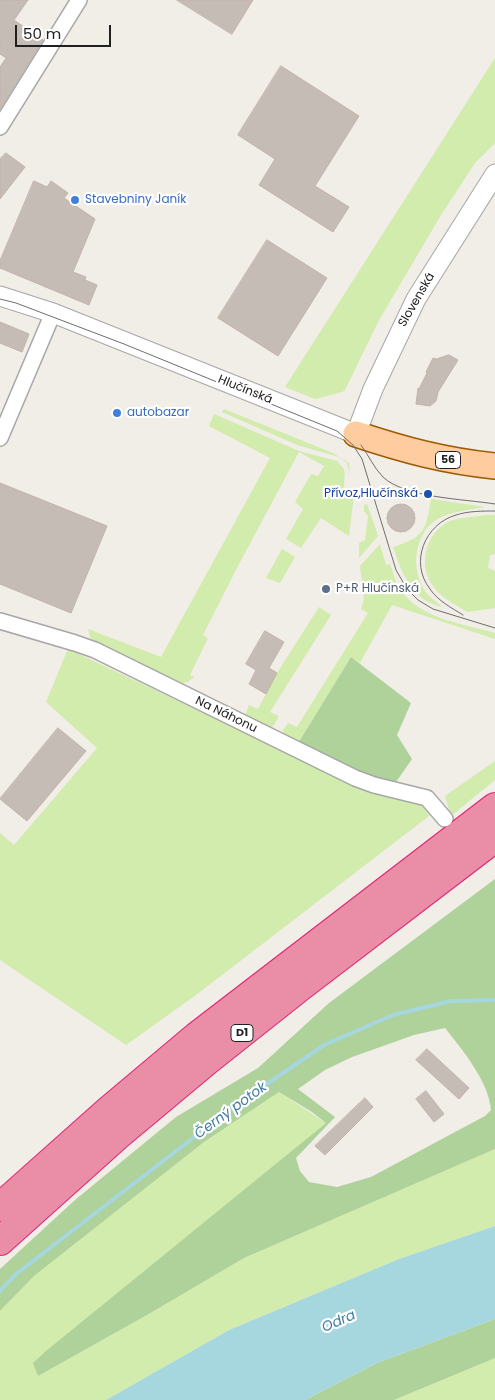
<!DOCTYPE html>
<html>
<head>
<meta charset="utf-8">
<style>
  body { margin:0 }
  #map { position:relative; width:495px; height:1400px; overflow:hidden; background:#f1ede7; font-family:Poppins,sans-serif }
  canvas { display:block }
  .scale { position:absolute; left:15px; top:25px; width:96px; height:22px; box-sizing:border-box; border:2px solid #202020; border-top:0; padding-left:6px; font-size:15px; line-height:18px; white-space:nowrap; color:#202020; -webkit-text-stroke:4px #fff; paint-order:stroke }
</style>
</head>
<body>
<div id="map">
<canvas width="495" height="1400"></canvas>
<div class="scale">50 m</div>
</div>
<script>
const ctx = document.querySelector('canvas').getContext('2d');
ctx.lineJoin = 'round';
function fillPath(path, color) {
  ctx.fillStyle = color;
  ctx.fill(path, 'evenodd');
}
function strokePath(path, color, width, dash) {
  ctx.strokeStyle = color;
  ctx.lineWidth = width;
  ctx.lineCap = dash ? 'butt' : 'round';
  ctx.setLineDash(dash || []);
  ctx.stroke(path);
}
function write(font, color, halo, rows, align = 'center') {
  ctx.font = font + ' Poppins,sans-serif';
  ctx.lineWidth = 4.5;
  ctx.setLineDash([]);
  ctx.textBaseline = 'middle';
  ctx.strokeStyle = halo;
  ctx.fillStyle = color;
  for (const [text, x, y, turn = 0] of rows) {
    ctx.save();
    ctx.translate(x, y);
    ctx.rotate((+turn || 0) * Math.PI / 180);
    ctx.textAlign = isNaN(turn) ? turn : align;
    if (halo) ctx.strokeText(text, 0, 0);
    ctx.fillText(text, 0, 0);
    ctx.restore();
  }
}
fillPath(new Path2D(`
  M495,58V143L475,163L441,215L378,322L345,390L342,392L315,399L285,387Z
  M224,409L333,453L349,463L350,475L347,463L339,457L297,445L222,412Z
  M214,414L299,451L337,461L344,469C347,481 338,489 354,495L349,536L321,518L301,548L286,539L303,509L295,502L311,474L318,476L324,466L299,452L238,566L203,635L208,638L190,675L194,677L188,682L183,683L95,644L90,637L88,629L161,657L270,458L209,426Z
  M431,499L485,507C470,510 453,511 439,518C414,532 410,569 425,591C429,598 437,601 442,607C412,600 402,574 393,547C425,537 426,530 431,499Z
  M367,504L378,536L359,558V543L365,540L368,516L364,511V505Z
  M486,515H495V554L490,555L488,568L495,571V608L467,612C455,604 441,598 433,586C418,566 425,534 448,522C459,517 474,517 486,515Z
  M380,544L386,565L390,564C393,572 395,582 400,589C420,619 463,624 495,633V639L392,605L360,663L351,657L297,745L284,737L283,730L288,723L297,727L368,613L361,609L364,599L360,566Z
  M282,549L295,557L280,583L266,578Z
  M319,607L331,615L270,712L279,716L274,725L270,728L245,716L249,705L258,709L277,673Z
  M68,649L365,789L410,800L427,808L429,816L196,995L126,1045L0,960V833L14,845L97,748L46,702Z
  M495,761V780L451,816L445,796Z
  M279,1092L326,1123L46,1352L38,1376L147,1315L244,1258L495,1149V1226L399,1259L229,1330L106,1400H0V1311L34,1276L204,1142Z
  M495,1358V1400H394Z`), '#d1ecac');
fillPath(new Path2D(`
  M351,657L411,703L397,735L412,759L396,782L374,779L297,745Z
  M495,879V1149L244,1258L147,1315L38,1376L33,1363L46,1351L326,1123L312,1112L279,1092L204,1142L34,1276L0,1311V1269L75,1200L176,1117L258,1068L329,1003ZM445,1028C462,1049 489,1082 491,1110L485,1116L371,1177L337,1187L309,1182L300,1171L296,1158L335,1117L298,1089L325,1070L352,1057L414,1035Z
  M495,1319V1358L394,1400H305L377,1363Z`), '#afd19a');
fillPath(new Path2D(`
  M495,1226V1319L377,1363L305,1400H106L229,1330L399,1259Z`), '#a6d7df');
strokePath(new Path2D(`
  M0,1291L16,1274L232,1108L324,1045L393,1015L451,1001L495,1000`), '#a6d7df', 4);
const building = new Path2D(`
  M0,0H28L14,20L43,40L0,109V67L6,58L0,54Z
  M177,0H253L232,34Z
  M281,66L359,116L315,186L349,207L333,232L259,185L275,159L238,135Z
  M6,153L25,167L0,199V159Z
  M34,181L47,187L51,181L68,193L64,198L95,219L73,272L86,277L85,280L97,285L89,305L0,268V261Z
  M267,240L327,278L278,356L218,318Z
  M0,322L29,334L22,352L0,343Z
  M449,355L458,360L438,392L436,401L430,406L416,404L418,388L419,389L427,373L426,372L433,358L436,359Z
  M0,483L107,526L71,613L0,584Z
  M387 518a14 14 0 1 1 28 0a14 14 0 1 1-28 0Z
  M265,631L284,642L269,668L277,673L266,694L249,684L256,670L246,664Z
  M58,728L86,751L27,821L0,799Z
  M427,1049L469,1088L459,1099L416,1060Z
  M426,1091L444,1114L434,1122L416,1099Z
  M365,1098L373,1107L325,1155L315,1146Z`);
fillPath(building, '#c6bcb6');
strokePath(building, '#c3b2a8', 1);
const minor = new Path2D(`
  M0,127L79,0
  M0,438L53,313
  M0,621L75,643L95,650L355,778L374,785L427,798L445,819`);
const tertiary = new Path2D(`
  M0,296L53,313L356,434L373,389L416,299L495,174`);
const primary = new Path2D(`
  M356,434C404,450 445,461 495,466`);
const motorway = new Path2D(`
  M0,1207L109,1110L197,1036L495,807
  M0,1241L117,1136L208,1060L300,987L495,838`);
strokePath(minor, '#a7a7a7', 18);
strokePath(tertiary, '#a7a7a7', 21);
strokePath(primary, '#9c5b00', 28);
strokePath(motorway, '#e02374', 30);
strokePath(minor, '#fff', 15);
strokePath(tertiary, '#fff', 19);
strokePath(primary, '#fecc9e', 25);
strokePath(motorway, '#ea8da6', 28);
strokePath(new Path2D(`
  M0,299L16,303L124,344L337,431L353,445L362,459L396,570L407,589L418,600L433,609L495,628
  M361,445C369,456 374,468 383,477C405,498 465,499 495,504
  M463,615C452,608 438,601 430,589C409,562 425,524 456,515C468,511 483,511 495,511`), '#6e6e6e', 1);
for (const [x, y, r, color] of [
  [75,200,5,"#3f7fe0"],
  [117,413,5,"#3f7fe0"],
  [428,494,5,"#1a4fb4"],
  [326,589,5,"#5c6f8a"]
]) {
  const dot = new Path2D();
  dot.arc(x, y, r, 0, 2 * Math.PI);
  ctx.fillStyle = color;
  ctx.fill(dot);
  strokePath(dot, '#fff', 2);
}
for (const [x, y, w] of [
  [448,460,25],
  [242,1033,22]
]) {
  const box = new Path2D();
  box.roundRect(x - w / 2, y - 8.5, w, 17, 4);
  ctx.fillStyle = '#fff';
  ctx.fill(box);
  strokePath(box, '#202020', 1);
}
write('bold 11px', '#202020', null, [
  ["56",448,460],
  ["D1",242,1033]
]);
write('12px', '#366cbe', '#fff', [
  ["Stavebniny Janík",85,200],
  ["autobazar",127,413]
], 'left');
write('12px', '#202020', '#fff', [
  ["Slovenská",417,300,-60],
  ["Hlučínská",245,390,22],
  ["Na Náhonu",226,715,26]
]);
write('12px', '#164399', '#fff', [
  ["Přívoz,Hlučínská",418,494]
], 'right');
write('12px', '#4e5e75', '#fff', [
  ["P+R Hlučínská",336,589]
], 'left');
write('italic 14px', '#437ca3', '#fff', [
  ["Černý potok",231,1111,-36],
  ["Odra",339,1322,-24]
]);
</script>
</body>
</html>
